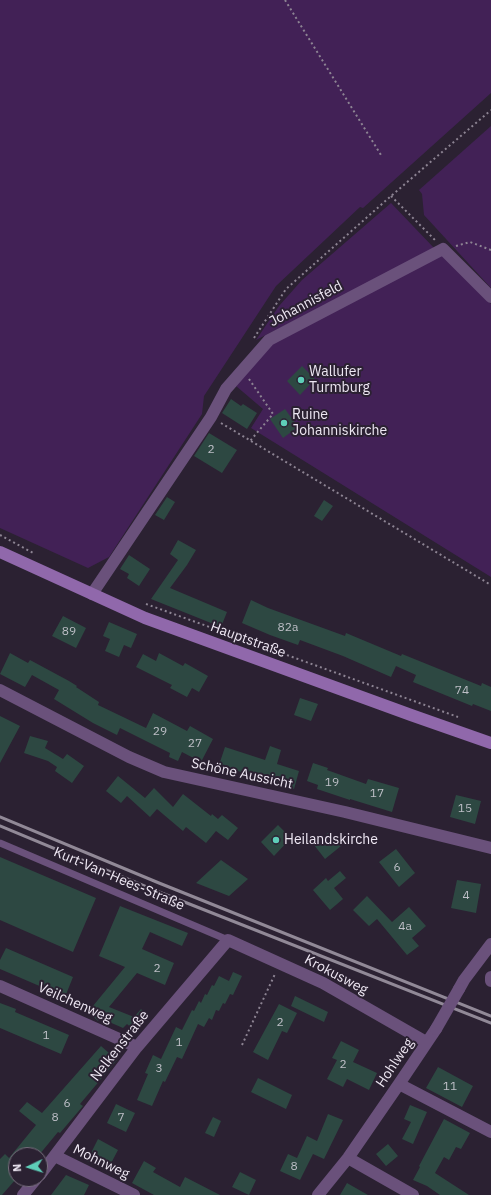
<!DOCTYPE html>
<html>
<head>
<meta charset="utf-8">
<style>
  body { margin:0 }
  #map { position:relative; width:491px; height:1195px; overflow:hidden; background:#2b2132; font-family:"IBM Plex Sans",sans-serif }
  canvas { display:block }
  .north { position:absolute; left:8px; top:1147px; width:40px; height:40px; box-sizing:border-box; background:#2b2132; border:1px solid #79707f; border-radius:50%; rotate:266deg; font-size:11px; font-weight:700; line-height:16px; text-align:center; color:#eee7f3 }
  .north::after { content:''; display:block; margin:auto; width:14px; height:18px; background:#5eceb8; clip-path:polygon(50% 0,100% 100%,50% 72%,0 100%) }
</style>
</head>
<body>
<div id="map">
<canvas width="491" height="1195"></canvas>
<div class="north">N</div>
</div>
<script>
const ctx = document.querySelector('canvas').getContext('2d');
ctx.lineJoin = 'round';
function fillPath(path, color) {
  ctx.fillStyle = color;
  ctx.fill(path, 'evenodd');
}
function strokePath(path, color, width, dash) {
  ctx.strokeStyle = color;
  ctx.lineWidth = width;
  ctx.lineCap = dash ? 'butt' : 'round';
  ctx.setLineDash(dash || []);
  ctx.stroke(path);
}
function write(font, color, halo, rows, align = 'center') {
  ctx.font = font + ' "IBM Plex Sans",sans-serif';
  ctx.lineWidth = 4;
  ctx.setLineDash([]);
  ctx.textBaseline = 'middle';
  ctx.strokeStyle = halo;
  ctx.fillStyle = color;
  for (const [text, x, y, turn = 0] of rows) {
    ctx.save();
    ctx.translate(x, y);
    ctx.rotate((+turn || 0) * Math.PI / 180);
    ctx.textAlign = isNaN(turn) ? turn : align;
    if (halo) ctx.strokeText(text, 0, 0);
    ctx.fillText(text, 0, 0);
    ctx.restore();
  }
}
fillPath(new Path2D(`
  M0,0H491V93L363,208L360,207L276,286L204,396L202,414L109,557L88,568L0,528Z
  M491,126V288L424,215L422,194L419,190Z
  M391,203L435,249L256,340L279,306L302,280Z
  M443,252L491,304V577L251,428L263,409L236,386L272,342Z`), '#422156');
fillPath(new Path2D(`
  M302,366L315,379L300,395L287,381Z
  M231,399L241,406L243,404L257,413L247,429L222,413Z
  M285,409L298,427L283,438L270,419Z
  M209,433L237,450L222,473L194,456Z
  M167,497L175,502L164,520L155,515Z
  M324,500L333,506L322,521L314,516Z
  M178,540L196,550L187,565L170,588L227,612L221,627L151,599L178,560L170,554Z
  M129,555L150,569L139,586L127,578L129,574L120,569Z
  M251,600L268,608L345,636L346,633L401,656L402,654L481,686L482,683L491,687V711L473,704L472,706L413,682L416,675L396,666L391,677L343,656L300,640L298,645L270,635L242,623Z
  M63,616L86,628L76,648L52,636Z
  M109,622L137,634L131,648L124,645L119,657L105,651L110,639L103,636Z
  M10,653L28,663L30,660L69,681L77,686L76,687L99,702L98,705L146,728L153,713L187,731L190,726L213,739L201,762L182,752L178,761L169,757L170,753L120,728L117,735L93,723L54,699L59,690L32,675L25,687L0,674Z
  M159,653L183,666L185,663L208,676L199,692L192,688L187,697L170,688L172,685L136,667L143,654L156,661Z
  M300,698L318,704L311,721L294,715Z
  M0,716L20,726L0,763Z
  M30,736L48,741L45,748L63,759L67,754L84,766L72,783L55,771L57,767L48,761L24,753Z
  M270,746L281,750L277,764L299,771L294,789L219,765L225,747L265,760Z
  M313,763L328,768L327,770L366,784L368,779L399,788L392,812L350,799V800L317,789L318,785L307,781Z
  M118,776L145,798L154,788L173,807L183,794L211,816L212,814L218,819L222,815L238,828L228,840L216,831L206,843L186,827L183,831L157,809L150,817L127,796L121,803L106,791Z
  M456,795L481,801L475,824L450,817Z
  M278,825L291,838L274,856L261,842Z
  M329,832L341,846L325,859L314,845Z
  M396,849L415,873L399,887L379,862Z
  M0,857L96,898L73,952L0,920Z
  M221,860L248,879L229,896L196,883Z
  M340,871L346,878L334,888L343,899L330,910L313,890L326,878L328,881Z
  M457,880L481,884L476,913L451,908Z
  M367,896L392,922L409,907L426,926L412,938L419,946L407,955L377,919L369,926L353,910Z
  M120,906L188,933L182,946L150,932L142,949L174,963L165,985L137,973L109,1007L134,1017L141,1009L148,1016L134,1030L127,1024L123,1028L100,1018L98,1021L88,1012L125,967L99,956Z
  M6,948L73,977L65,997L0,969V960Z
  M233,972L242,976L233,995L230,994L225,1004L223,1003L219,1011L216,1010L212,1020L209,1018L204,1027L198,1024L182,1059L177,1057L165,1082L163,1081L152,1106L137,1100L148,1074L145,1073L153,1055L161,1059L176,1027L182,1030L192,1010L194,1011L199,1001L201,1003L205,994L207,995L212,985L214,986L219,976L229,981Z
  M295,996L328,1012L324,1022L291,1006Z
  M0,1003L16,1009L15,1012L69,1035L61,1054L0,1028Z
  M279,1004L297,1013L287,1033L282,1031L268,1060L253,1052Z
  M341,1041L359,1050L353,1062L377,1073L369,1090L347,1079L343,1087L327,1079L337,1060L332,1058Z
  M101,1046L117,1060L80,1104L83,1106L60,1133L58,1132L39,1155H16V1179L2,1195H0V1159L5,1154L9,1158L36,1125L19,1111L27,1102L42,1113Z
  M438,1067L473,1086L462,1107L426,1088Z
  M258,1078L292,1095L286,1109L251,1092Z
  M116,1104L135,1113L126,1132L107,1123Z
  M410,1105L427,1112L413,1144L402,1139L411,1122L404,1119Z
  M328,1114L343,1120L324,1159L313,1154L300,1180L280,1171L288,1154L297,1158L307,1136L317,1141Z
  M213,1117L221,1121L214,1137L205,1133Z
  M444,1119L470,1133L461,1149L456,1147L449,1160L444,1157L435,1173L469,1195H440L427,1186L413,1180L420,1167L419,1166Z
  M98,1139L118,1150L107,1171L87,1161Z
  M388,1144L398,1156L386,1166L376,1154Z
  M144,1161L156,1168L153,1172L180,1187L185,1177L220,1195H154L132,1183Z
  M240,1172L256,1180L249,1195L232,1187Z
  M66,1175L89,1185L84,1195H51Z
  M347,1183L368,1195H340Z`), '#2d4842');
strokePath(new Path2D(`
  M285,0L381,155
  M391,196L435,240
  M456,246L470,242L491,250
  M254,338L286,289L391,196L491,110
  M249,379L273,414L250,441
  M221,423L491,585
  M0,535L35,554
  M146,604L458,717
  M242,1045L275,974`), '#8d8493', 2, [2, 3]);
strokePath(new Path2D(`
  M0,843L228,940`), '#6a517b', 7);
strokePath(new Path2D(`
  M92,594L211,417L226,389L269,340L443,249L491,297
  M0,690L129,757L164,772L345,812L491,848
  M491,977V981
  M0,986L137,1047
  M459,989L464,980L491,944
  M399,1084L491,1132
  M55,1156L134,1195
  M348,1158L413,1195
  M40,1175L137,1047L228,940L323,983L426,1042
  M23,1195L36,1179
  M318,1195L348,1158L399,1084L436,1029`), '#6a517b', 12);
strokePath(new Path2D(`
  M0,552L145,618L411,715L491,743`), '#9068ab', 12);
strokePath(new Path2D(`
  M0,817L159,883L491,1016
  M0,826L154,890L491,1023`), '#918997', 3);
strokePath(new Path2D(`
  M436,1029L459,989`), '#6a517b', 12);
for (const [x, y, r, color] of [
  [301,380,4,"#5eceb8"],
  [284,423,4,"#5eceb8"],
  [276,840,4,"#5eceb8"]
]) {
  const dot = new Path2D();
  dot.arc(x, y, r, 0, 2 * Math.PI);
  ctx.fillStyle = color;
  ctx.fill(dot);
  strokePath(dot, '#2b2132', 1.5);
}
write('12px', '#bebfc7', null, [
  ["2",211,450],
  ["82a",288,628],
  ["89",69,632],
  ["74",462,691],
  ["29",160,732],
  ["27",195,744],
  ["19",332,783],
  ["17",377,794],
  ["15",465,809],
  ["6",397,868],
  ["4",466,896],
  ["4a",405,927],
  ["2",157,969],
  ["2",280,1023],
  ["1",46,1036],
  ["1",179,1043],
  ["2",343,1065],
  ["3",159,1069],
  ["11",450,1087],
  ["6",67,1104],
  ["8",55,1118],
  ["7",121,1118],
  ["8",294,1167]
]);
write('14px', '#eee7f3', '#2b2132', [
  ["Johannisfeld",306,304,-28],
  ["Hauptstraße",248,640,20],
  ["Schöne Aussicht",242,774,12],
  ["Kurt-Van-Hees-Straße",119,879,23],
  ["Krokusweg",336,975,28],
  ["Veilchenweg",75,1003,24],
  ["Nelkenstraße",120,1046,-52],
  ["Hohlweg",395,1063,-56],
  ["Mohnweg",101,1162,26]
]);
write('14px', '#eee7f3', '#2b2132', [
  ["Wallufer",309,372],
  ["Turmburg",309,388],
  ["Ruine",292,415],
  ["Johanniskirche",292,431],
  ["Heilandskirche",284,840]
], 'left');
</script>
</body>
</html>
